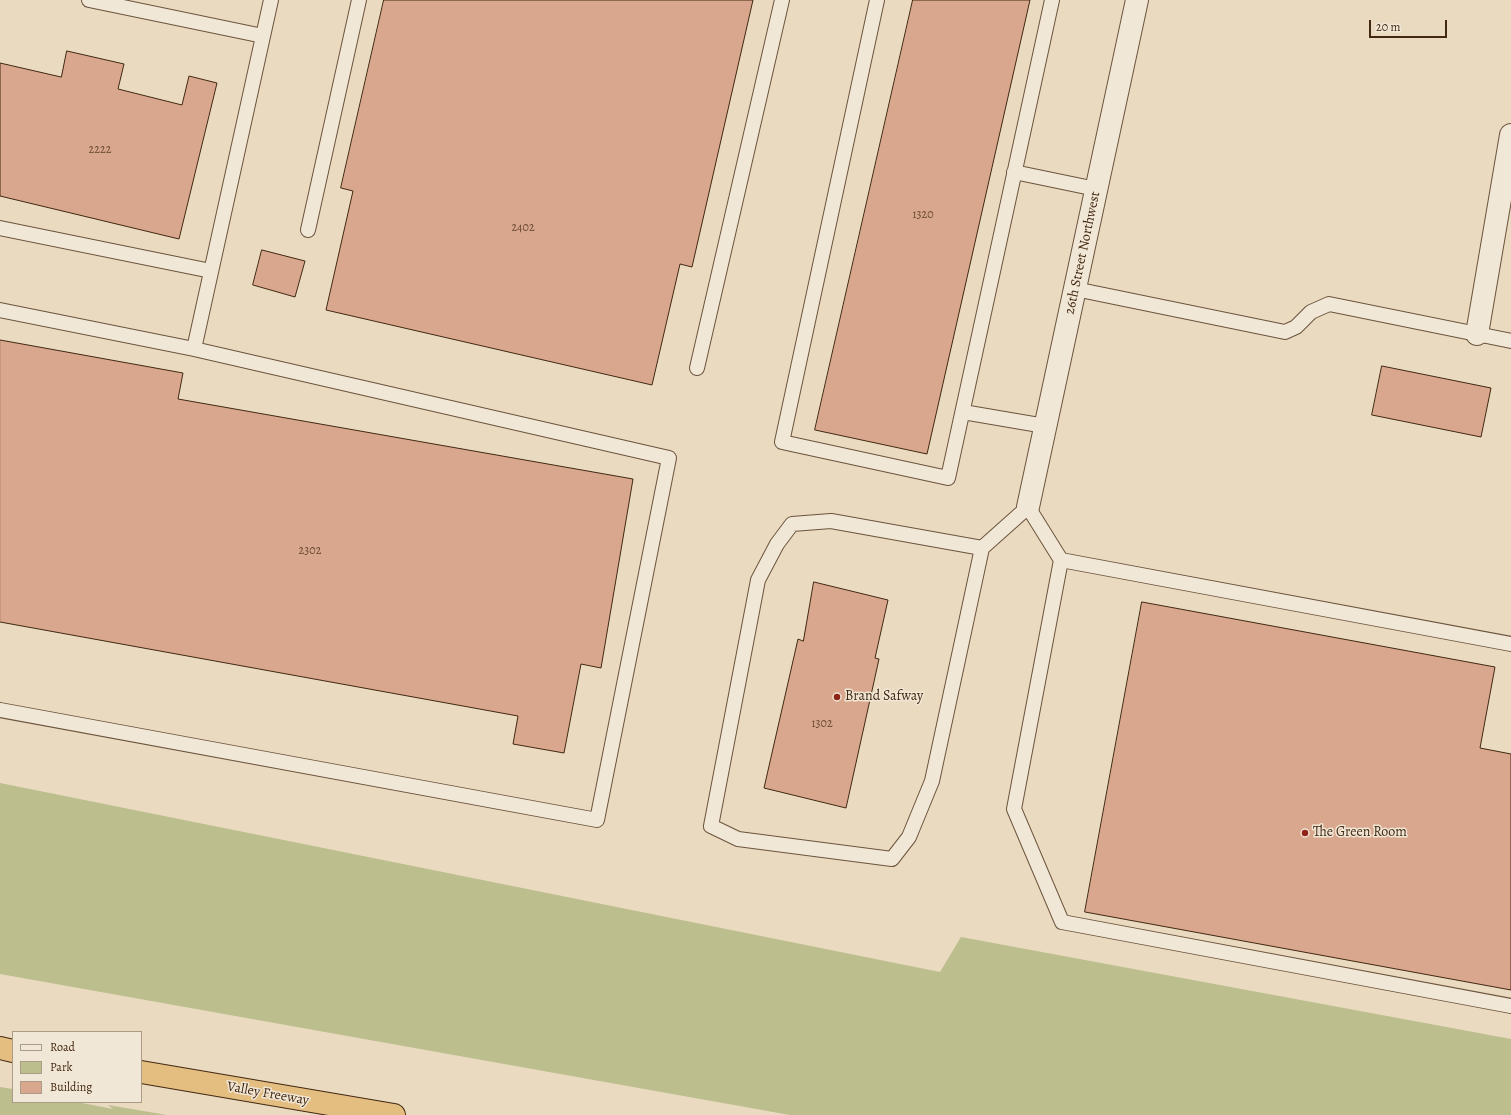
<!DOCTYPE html>
<html>
<head>
<meta charset="utf-8">
<style>
  body { margin:0 }
  #map { position:relative; width:1511px; height:1115px; overflow:hidden; background:#e9dac0; font-family:Alegreya,serif }
  canvas { display:block }
  .legend { position:absolute; left:12px; top:1031px; width:130px; height:72px; box-sizing:border-box; background:#f1e7d6; border:1px solid #ab9b87; margin:0; padding:5px 7px; list-style:none; font-size:12px; color:#422811 }
  .legend li { display:flex; align-items:center; gap:8px; height:20px }
  .legend b { width:20px; border:1px solid #ab9b87 }
  .scale { position:absolute; left:1369px; top:20px; width:78px; height:18px; box-sizing:border-box; border:2px solid #422811; border-top:0; padding-left:5px; font-size:12px; line-height:14px; white-space:nowrap; color:#422811; -webkit-text-stroke:3px #f1e7d6; paint-order:stroke }
</style>
</head>
<body>
<div id="map">
<canvas width="1511" height="1115"></canvas>
<ul class="legend">
<li><b style="height:5px;background:#f1e7d6"></b>Road</li>
<li><b style="height:11px;background:#bcbe8e"></b>Park</li>
<li><b style="height:11px;background:#d8a78d"></b>Building</li>
</ul>
<div class="scale">20 m</div>
</div>
<script>
const ctx = document.querySelector('canvas').getContext('2d');
ctx.lineJoin = 'round';
function fillPath(path, color) {
  ctx.fillStyle = color;
  ctx.fill(path, 'evenodd');
}
function strokePath(path, color, width, dash) {
  ctx.strokeStyle = color;
  ctx.lineWidth = width;
  ctx.lineCap = dash ? 'butt' : 'round';
  ctx.setLineDash(dash || []);
  ctx.stroke(path);
}
function write(font, color, halo, rows, align = 'center') {
  ctx.font = font + ' Alegreya,serif';
  ctx.lineWidth = 3;
  ctx.setLineDash([]);
  ctx.textBaseline = 'middle';
  ctx.strokeStyle = halo;
  ctx.fillStyle = color;
  for (const [text, x, y, turn = 0] of rows) {
    ctx.save();
    ctx.translate(x, y);
    ctx.rotate((+turn || 0) * Math.PI / 180);
    ctx.textAlign = isNaN(turn) ? turn : align;
    if (halo) ctx.strokeText(text, 0, 0);
    ctx.fillText(text, 0, 0);
    ctx.restore();
  }
}
fillPath(new Path2D(`
  M0,783L940,972L961,937L1511,1039V1115H790L0,974Z
  M0,1087L13,1089V1102H77L113,1109L108,1105L167,1115H0Z`), '#bcbe8e');
const building = new Path2D(`
  M384,0H753L692,267L680,264L652,385L326,310L353,191L341,188Z
  M913,0H1030L927,454L815,430Z
  M67,51L124,64L118,89L182,105L189,76L217,83L179,239L0,196V63L61,77Z
  M262,250L305,261L295,297L253,285Z
  M0,340L183,373L178,399L633,479L601,668L581,664L564,753L513,744L518,716L0,622Z
  M1382,366L1491,388L1481,437L1372,415Z
  M814,582L888,600L875,658L879,659L846,808L764,788L798,639L803,641Z
  M1142,602L1495,667L1480,748L1511,754V990L1085,912Z`);
fillPath(building, '#d8a78d');
strokePath(building, '#422811', 1);
const service = new Path2D(`
  M89,0L263,36
  M877,0L782,442L948,478L1052,0
  M1014,172L1096,189
  M0,228L211,271
  M308,230L359,0
  M1075,289L1285,332L1296,327L1311,312L1329,304L1511,341
  M0,310L194,349L669,458L597,820L0,710
  M194,349L271,0
  M697,368L782,0
  M963,412L1045,426
  M982,548L932,781L909,837L892,859L738,839L711,826L758,580L777,544L792,524L831,521L982,548L1028,507L1061,560L1511,644
  M1061,560L1014,809L1062,922L1511,1006`);
const minor = new Path2D(`
  M1477,334L1511,135
  M1028,507L1137,0`);
const motorway = new Path2D(`
  M0,1048L13,1051
  M141,1072L394,1115`);
strokePath(service, '#6c543d', 16);
strokePath(minor, '#6c543d', 24);
strokePath(motorway, '#422811', 24);
strokePath(service, '#f1e7d6', 14);
strokePath(minor, '#f1e7d6', 22);
strokePath(motorway, '#e4bd80', 22);
for (const [x, y, r, color] of [
  [837,697,4,"#8f2418"],
  [1305,833,4,"#8f2418"]
]) {
  const dot = new Path2D();
  dot.arc(x, y, r, 0, 2 * Math.PI);
  ctx.fillStyle = color;
  ctx.fill(dot);
  strokePath(dot, '#f1e7d6', 1.5);
}
write('12px', '#684830', null, [
  ["2222",100,150],
  ["1320",923,215],
  ["2402",523,228],
  ["2302",310,551],
  ["1302",822,724]
]);
write('14px', '#422811', '#f1e7d6', [
  ["26th Street Northwest",1083,253,-78],
  ["Valley Freeway",268,1094,10]
]);
write('14px', '#422811', '#f1e7d6', [
  ["Brand Safway",845,697],
  ["The Green Room",1313,833]
], 'left');
</script>
</body>
</html>
